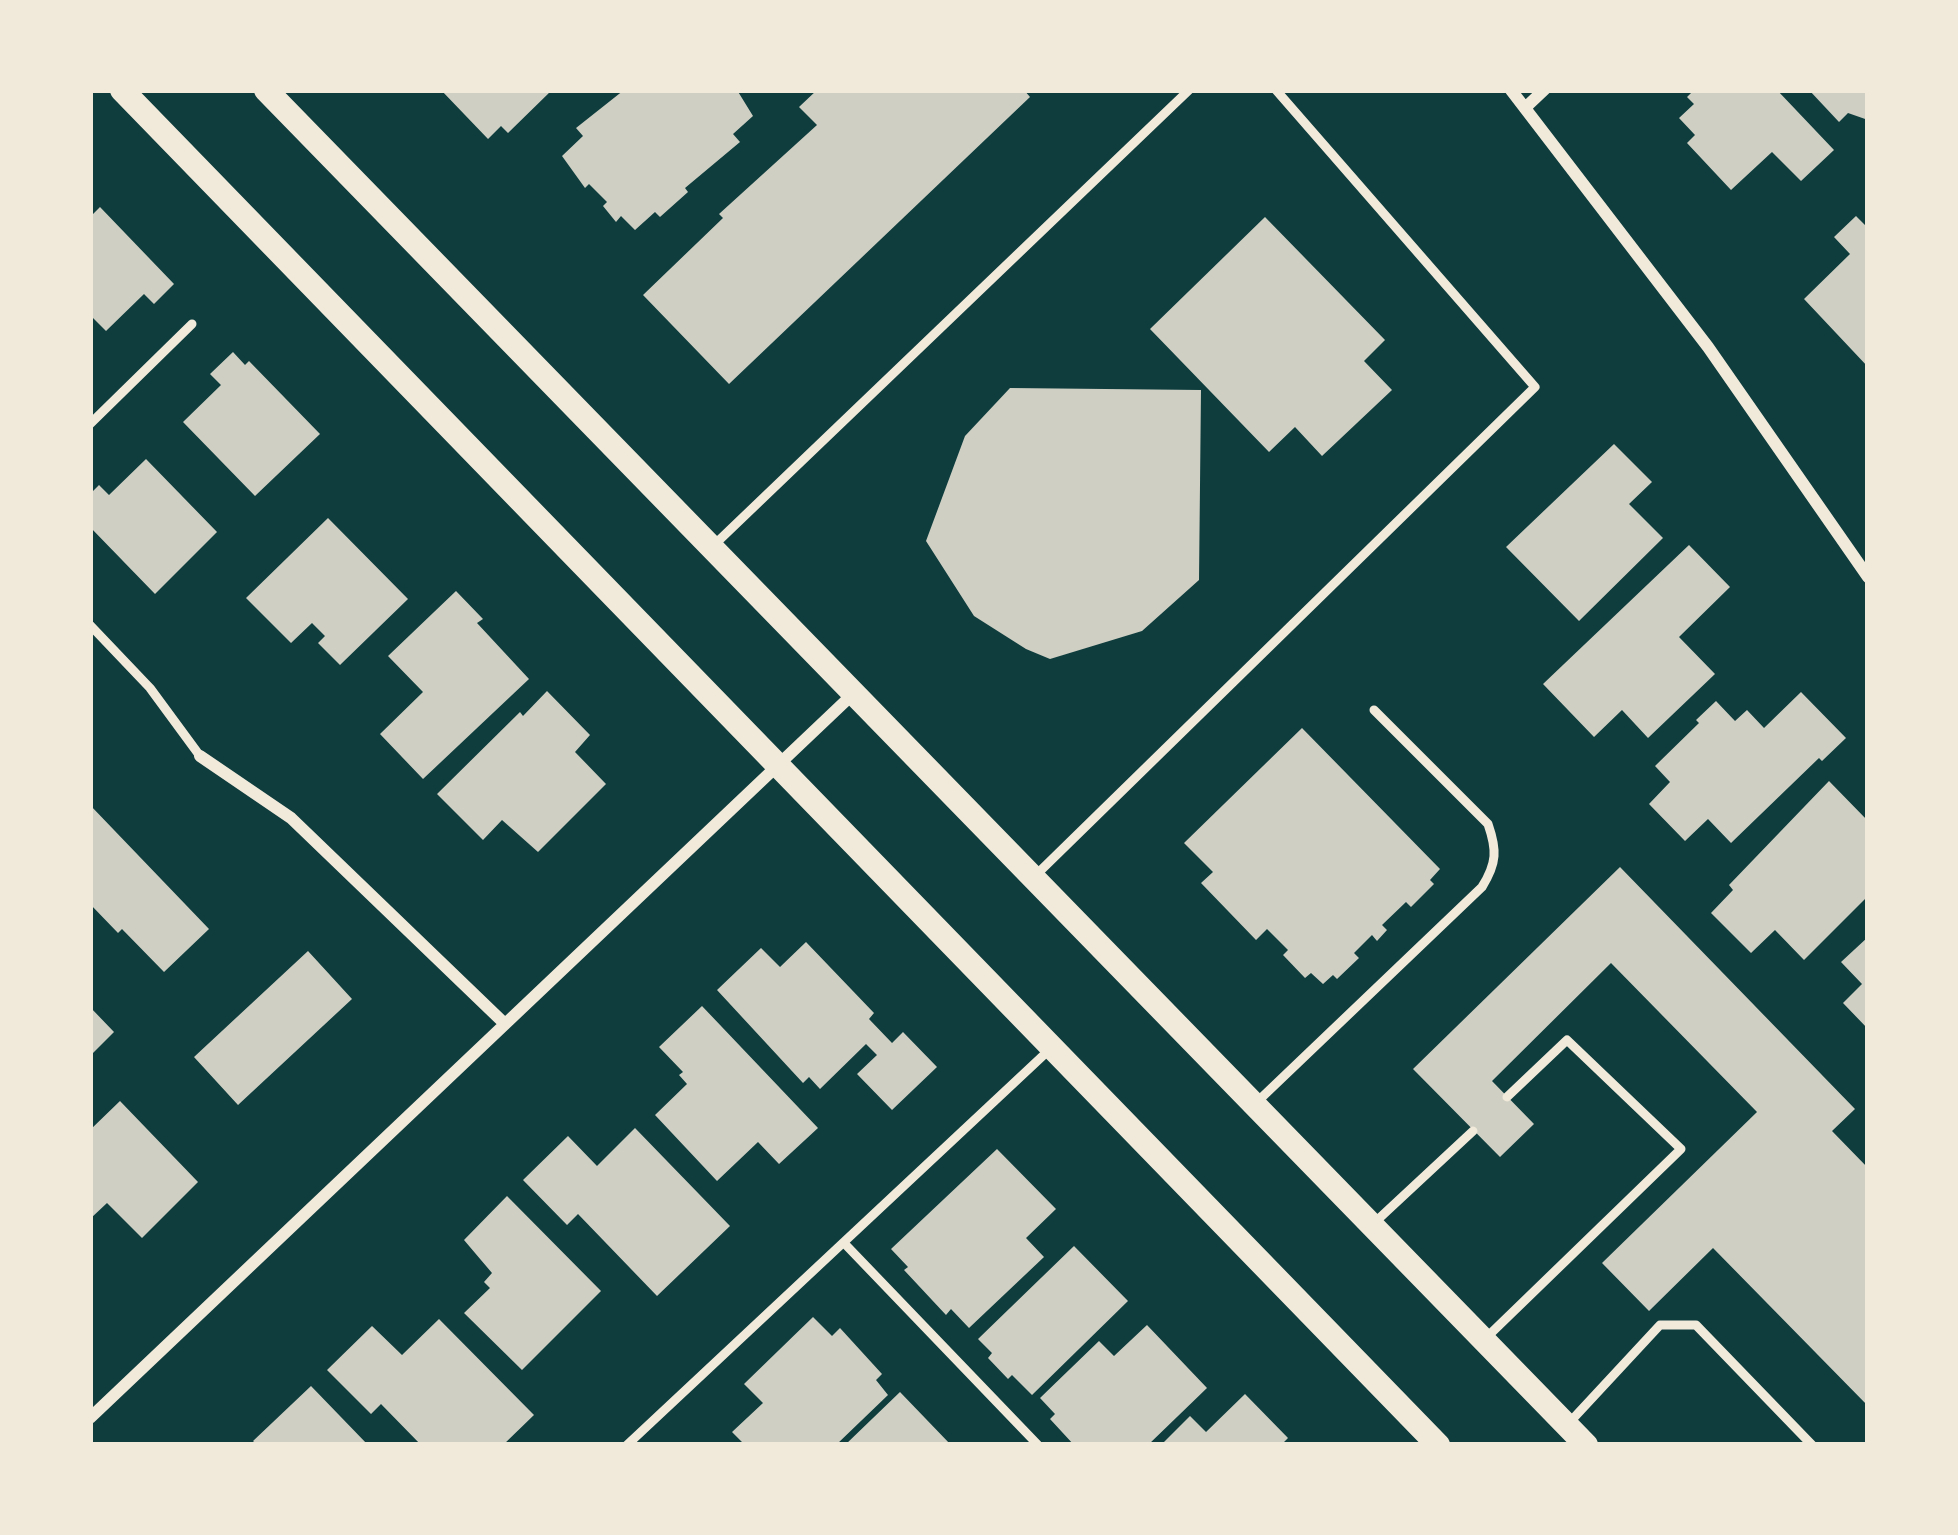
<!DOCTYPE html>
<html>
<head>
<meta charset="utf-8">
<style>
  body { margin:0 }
  #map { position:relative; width:1958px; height:1535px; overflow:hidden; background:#0f3d3e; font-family:"Work Sans",sans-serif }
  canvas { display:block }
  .frame { position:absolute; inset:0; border:93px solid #f1e9da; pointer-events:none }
</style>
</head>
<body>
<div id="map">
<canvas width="1958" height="1535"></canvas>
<div class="frame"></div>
</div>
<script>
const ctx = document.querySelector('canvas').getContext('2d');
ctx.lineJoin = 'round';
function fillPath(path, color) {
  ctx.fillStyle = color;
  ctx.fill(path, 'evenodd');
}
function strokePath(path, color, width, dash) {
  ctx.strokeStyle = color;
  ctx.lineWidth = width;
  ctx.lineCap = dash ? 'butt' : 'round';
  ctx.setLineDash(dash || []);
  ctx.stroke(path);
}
fillPath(new Path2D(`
  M441,90H552L508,133L501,126L488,139Z
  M624,90H737L753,116L733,134L740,142L685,188L688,192L660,217L655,212L635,230L621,216L616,222L603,206L607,202L589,184L585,188L562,156L583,136L576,128Z
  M817,90H1024L1030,97L729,384L643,295L723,218L719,214L817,125L799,107Z
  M1694,90H1777L1834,150L1801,181L1772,152L1731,190L1687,143L1695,135L1679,118L1694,104L1687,97Z
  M1809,90H1868V120L1848,113L1839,122Z
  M100,207L174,284L154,304L144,294L106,331L90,315V217Z
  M1856,216L1868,228V367L1804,299L1850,254L1834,237Z
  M1265,217L1385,340L1364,361L1392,390L1322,456L1295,427L1269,452L1150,329Z
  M233,352L245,365L249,361L320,434L255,496L183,422L221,385L210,374Z
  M1010,388L1201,390L1199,580L1142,631L1050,659L1026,649L974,616L926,541L965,436Z
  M1614,444L1652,482L1629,504L1663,538L1579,621L1506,547Z
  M146,459L217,532L155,594L90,527V494L99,485L109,495Z
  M328,518L408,599L340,665L318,643L325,636L312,623L291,643L246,598Z
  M1689,545L1730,587L1679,637L1715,674L1648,738L1622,710L1594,737L1543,684Z
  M456,591L483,619L477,623L529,679L423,779L380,734L423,692L388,656Z
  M547,691L590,735L575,752L606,784L538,852L502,820L483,840L437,794L520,712L523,716Z
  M1801,692L1846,738L1822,761L1819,758L1731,843L1708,819L1685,841L1649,804L1670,782L1655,766L1699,723L1696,720L1716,701L1735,721L1747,710L1764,728Z
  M1302,728L1440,869L1430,880L1434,884L1411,907L1406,902L1382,925L1387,930L1377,941L1372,935L1354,953L1359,958L1337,979L1333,975L1323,984L1311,973L1305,978L1283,955L1288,950L1267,929L1256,940L1201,883L1213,872L1184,843Z
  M1829,781L1868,821V896L1804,960L1775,930L1751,953L1711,913L1733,890L1729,885Z
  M90,805L209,929L164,972L122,929L118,933L90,904Z
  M1620,867L1855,1109L1832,1131L1868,1168V1406L1713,1248L1649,1311L1602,1263L1757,1112L1611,963L1492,1081L1534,1124L1500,1157L1413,1069Z
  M1868,937V1029L1843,1003L1862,984L1841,962Z
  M806,942L874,1013L869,1019L892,1043L903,1032L937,1067L892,1110L857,1074L877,1055L866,1044L820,1089L809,1077L803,1083L717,990L761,948L780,967Z
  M308,951L352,999L238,1105L194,1057Z
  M702,1006L818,1128L779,1164L758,1142L717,1181L655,1115L687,1084L679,1075L683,1072L659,1047Z
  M90,1007L114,1032L90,1056Z
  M120,1101L198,1182L142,1238L107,1203L90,1219V1130Z
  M635,1128L730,1226L657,1296L578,1214L567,1225L523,1180L568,1136L597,1166Z
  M997,1149L1056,1209L1026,1238L1044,1257L969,1328L951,1309L946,1315L904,1270L908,1267L891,1249Z
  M507,1196L601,1291L522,1370L464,1313L490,1288L484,1282L492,1273L464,1240Z
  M1074,1246L1128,1301L1032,1395L1012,1375L1008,1379L988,1358L992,1353L978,1339Z
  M813,1317L832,1336L840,1328L882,1374L876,1380L888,1395L836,1445H745L732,1432L763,1403L744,1384Z
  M439,1319L534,1415L503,1445H421L381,1404L371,1414L327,1370L372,1326L402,1355Z
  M1147,1325L1207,1388L1148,1445H1074L1050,1419L1055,1414L1040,1398L1099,1341L1114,1356Z
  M311,1386L368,1445H257L253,1441Z
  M900,1392L951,1445H845Z
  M1245,1394L1288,1438L1281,1445H1161L1190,1416L1206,1432Z`), '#cfcfc3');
strokePath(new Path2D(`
  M90,424L192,324
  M712,547L1189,90
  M90,625L150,688L200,756
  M1036,875L1535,387L1276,90
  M1258,1101L1482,887C1497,863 1497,850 1488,824L1374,710
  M1372,1225L1473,1131
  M844,1243L1038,1445
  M1487,1337L1681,1149L1567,1040L1507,1097
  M1569,1423L1660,1325H1696L1812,1445
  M627,1445L1048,1051`), '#f1e9da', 9);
strokePath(new Path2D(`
  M1511,90L1708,347L1868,577
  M1526,107L1544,90
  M200,756L291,818L505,1024
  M90,1418L854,693`), '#f1e9da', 12);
strokePath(new Path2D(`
  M122,90L1438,1445
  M266,90L1586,1445`), '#f1e9da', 24);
</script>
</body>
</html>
